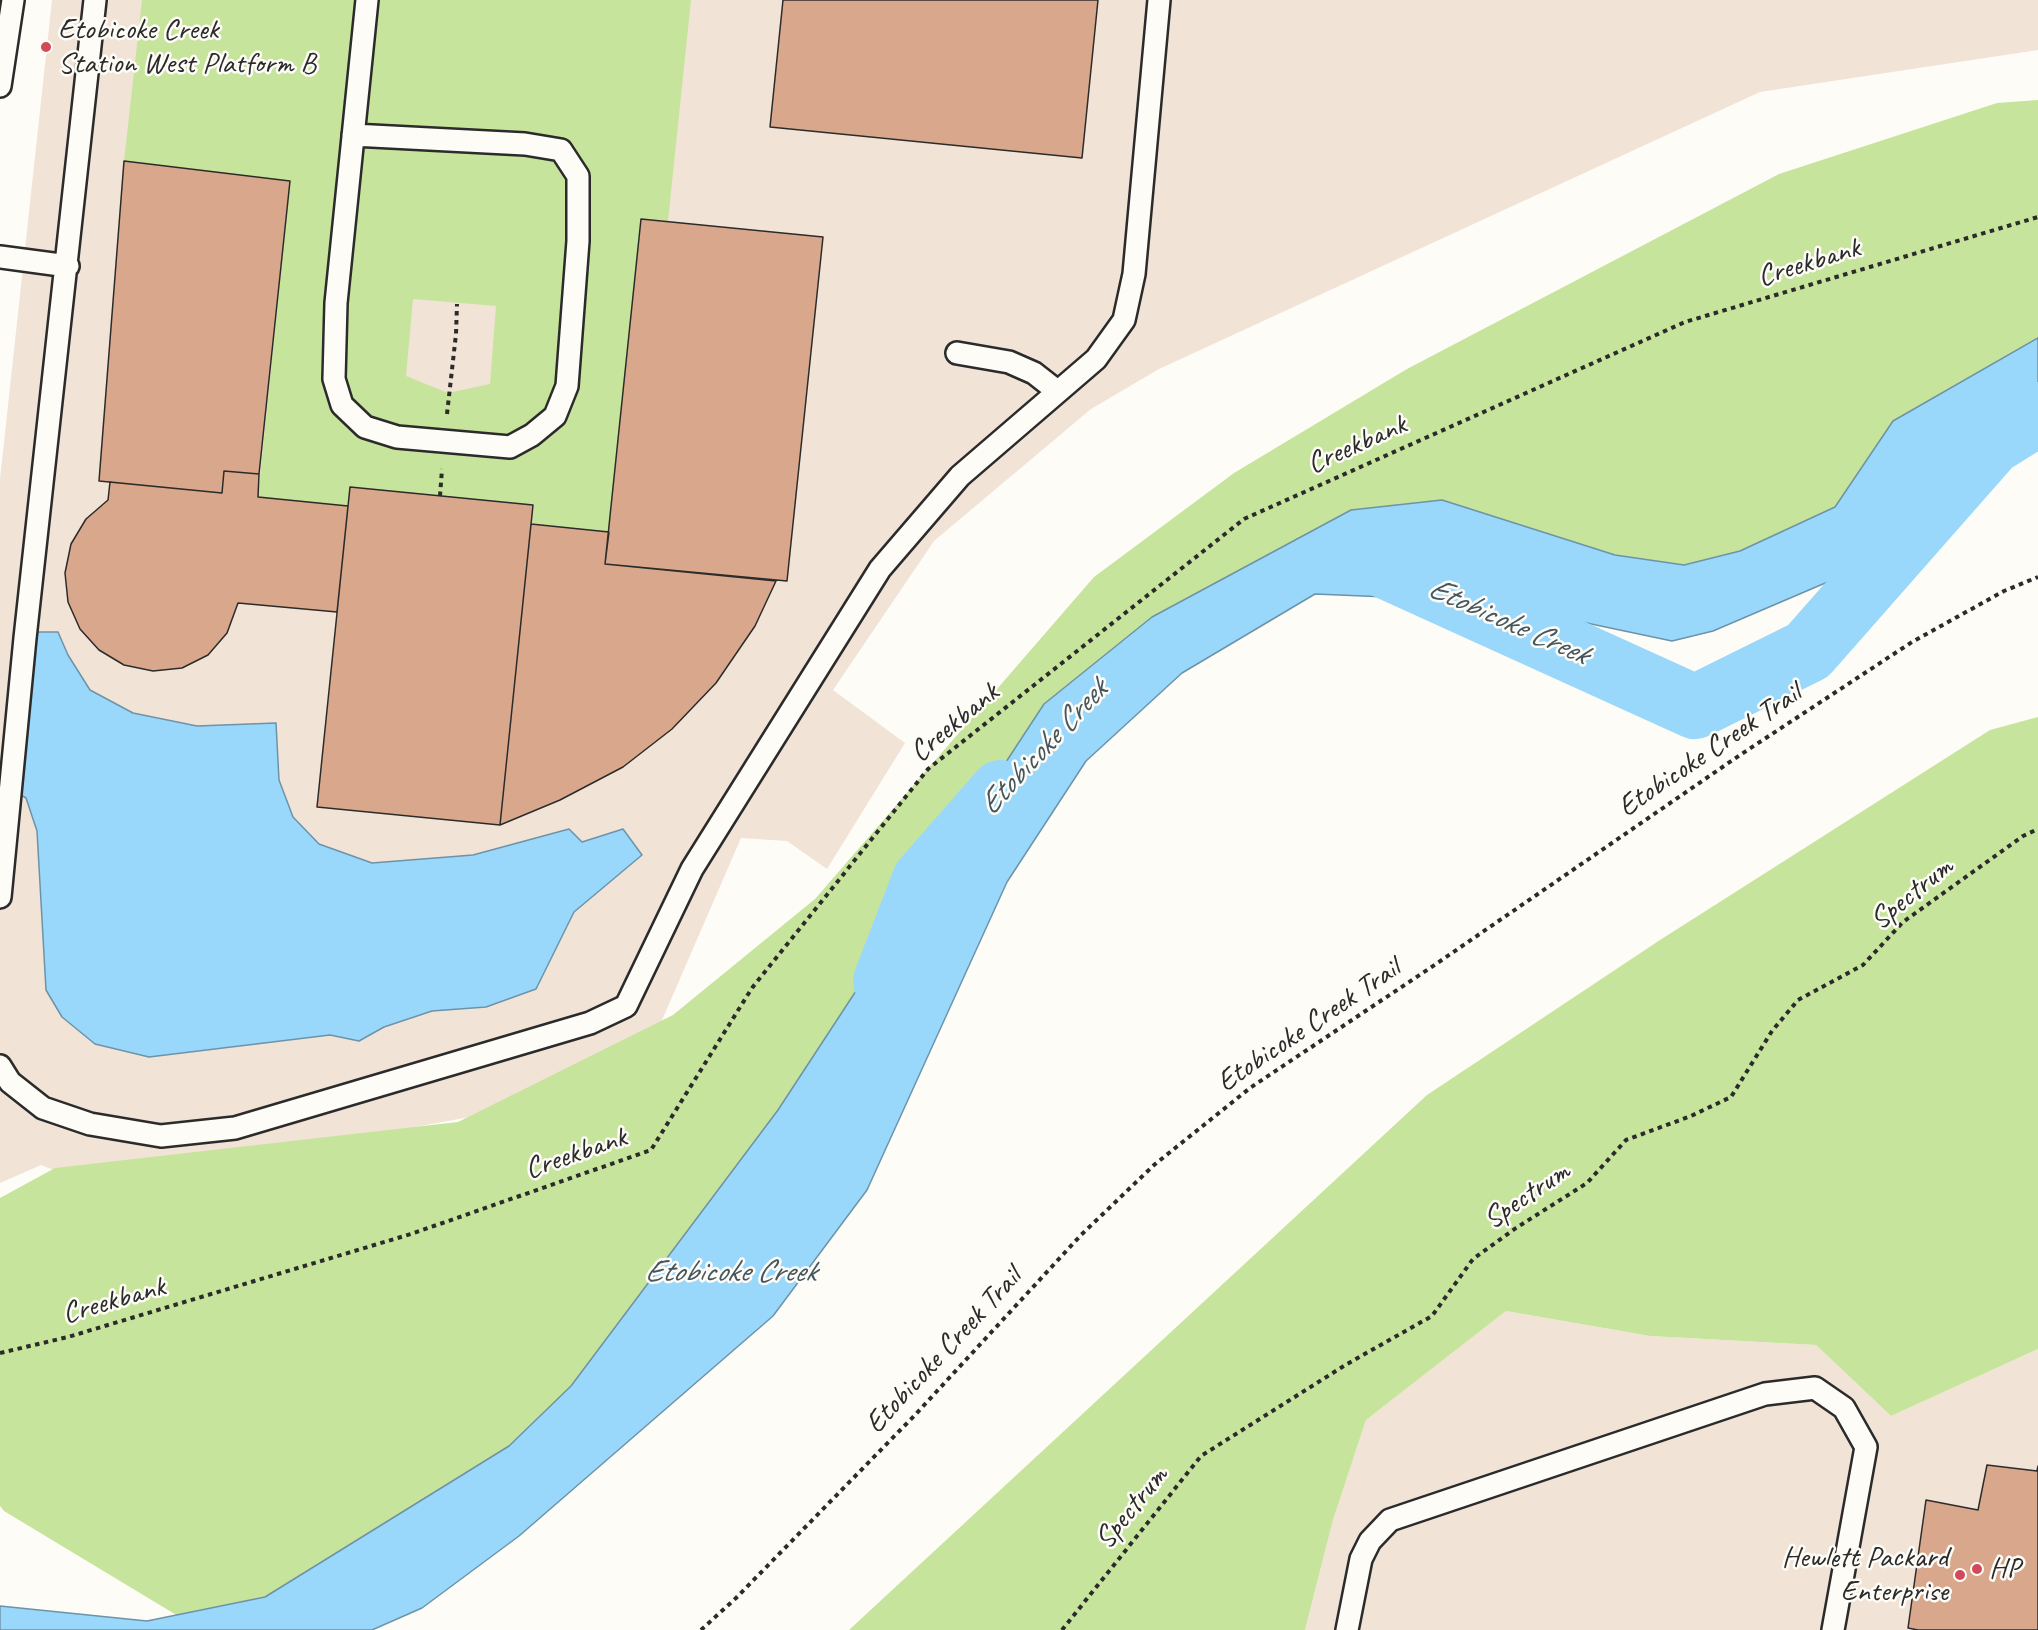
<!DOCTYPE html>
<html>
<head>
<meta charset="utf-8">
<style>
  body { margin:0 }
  canvas { display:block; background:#fdfcf7 }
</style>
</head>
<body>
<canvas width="2038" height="1630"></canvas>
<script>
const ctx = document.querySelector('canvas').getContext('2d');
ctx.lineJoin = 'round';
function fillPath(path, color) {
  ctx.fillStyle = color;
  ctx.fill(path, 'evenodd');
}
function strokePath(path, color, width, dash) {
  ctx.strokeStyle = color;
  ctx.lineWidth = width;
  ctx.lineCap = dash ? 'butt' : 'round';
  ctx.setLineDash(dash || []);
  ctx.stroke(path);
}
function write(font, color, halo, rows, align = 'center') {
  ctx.font = font + ' Caveat,sans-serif';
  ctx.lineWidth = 5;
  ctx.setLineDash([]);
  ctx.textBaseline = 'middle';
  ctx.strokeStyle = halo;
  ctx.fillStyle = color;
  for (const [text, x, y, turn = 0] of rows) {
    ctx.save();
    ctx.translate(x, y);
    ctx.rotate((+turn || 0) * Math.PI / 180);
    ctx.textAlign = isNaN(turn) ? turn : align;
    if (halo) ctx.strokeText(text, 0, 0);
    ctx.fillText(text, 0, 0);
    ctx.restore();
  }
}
fillPath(new Path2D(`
  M52,0H2038V50L1760,92L1159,369L1091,409L934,541L833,690L905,743L827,869L787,841L741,838L633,1087L339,1141L102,1189L41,1165L0,1183V479Z
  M1506,1311L1650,1336L1816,1345L1891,1416L2038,1349V1630H1305L1333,1520L1366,1420Z`), '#f2e3d7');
fillPath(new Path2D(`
  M142,0H691L668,221L641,219L609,532L531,524L533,505L350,487L348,506L258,497L290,181L124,161ZM413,299L496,306L490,384L448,393L406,376Z
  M2038,100V338L1893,421L1835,507L1740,551L1684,565L1615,555L1442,500L1044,704L778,1110L571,1386L509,1446L265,1597L178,1616L4,1511L0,1506V1198L55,1168L458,1122L673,1015L815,899L1094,577L1234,473L1407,369L1779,174L1997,103Z
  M2038,717V1349L1891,1416L1816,1345L1650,1336L1506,1311L1366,1420L1333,1520L1305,1630H849L1427,1095L1660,940L1990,730Z`), '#c7e49c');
const water = new Path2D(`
  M2038,338V407L2018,416L1956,492L1837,578L1713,631L1672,641L1482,601L1315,594L1182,673L1086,761L1007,882L867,1190L773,1316L519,1536L422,1608L372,1630H0V1606L147,1621L265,1597L509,1446L571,1386L778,1110L1044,704L1152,617L1351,510L1442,500L1615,555L1684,565L1740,551L1835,507L1893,421Z
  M16,632H58L68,655L90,690L133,713L197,726L276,723L279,780L293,817L319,844L372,863L473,855L569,829L582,842L623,829L642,855L574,912L536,989L486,1007L432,1011L384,1027L359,1041L330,1035L149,1057L95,1044L62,1017L46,990L37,831L26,798L6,786Z`);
fillPath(water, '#99d8fb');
strokePath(water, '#6d93a8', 1.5);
strokePath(new Path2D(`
  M1380,564L1695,707L1808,651L1991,443L2038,414
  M885,981L924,880L1001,792`), '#99d8fb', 64);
const building = new Path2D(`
  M783,0H1098L1082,158L770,127Z
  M124,161L290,181L259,474L224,471L222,493L99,481Z
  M641,219L823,237L787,581L605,564Z
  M224,471L259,474L258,497L348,506L337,612L238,603L227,633L208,655L182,668L153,671L124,665L99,650L80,629L68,602L65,573L71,544L86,519L108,500L110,482L222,493Z
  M350,487L533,505L500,825L317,807Z
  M531,524L609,532L605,564L776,581L755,626L716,683L672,729L623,767L560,800L500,825Z
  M1987,1465L2037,1471L2038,1466V1630H1918L1908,1628L1926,1500L1978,1510Z`);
fillPath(building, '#d9a88c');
strokePath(building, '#2b2b2b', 1.5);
const lane = new Path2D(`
  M0,86L13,0
  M353,135L525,144L561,150L578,176V241L567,386L555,416L532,435L510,447L397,437L365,427L342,405L334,379L336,303L367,0
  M0,257L68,266
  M957,353L1009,362L1034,373L1057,391
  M0,897L25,638L95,0
  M0,1066L10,1082L43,1108L90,1124L161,1136L235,1128L590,1023L626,1006L692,869L880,569L960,476L1096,359L1124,320L1134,274L1159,0
  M1347,1630L1361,1559L1370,1541L1390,1520L1765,1394L1815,1388L1844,1408L1866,1447L1833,1630`);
strokePath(lane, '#2b2b2b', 26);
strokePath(new Path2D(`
  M447,414L456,334L457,304
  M440,496L442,469
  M0,1353L68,1337L411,1234L651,1150L752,988L928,769L1244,519L1685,322L2038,217
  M701,1630L736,1598L915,1415L1081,1235L1154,1165L1250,1088L1436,964L1740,755L1912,642L2004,591L2038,577
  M1062,1630L1201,1456L1347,1364L1432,1316L1473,1259L1516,1228L1587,1183L1626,1140L1691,1116L1731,1097L1772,1031L1798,1000L1863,965L1903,922L2023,836L2038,829`), '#2b2b2b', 4, [4.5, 4.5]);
strokePath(lane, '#fdfcf7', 21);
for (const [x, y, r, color] of [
  [46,47,6,"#d1495b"],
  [1977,1569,6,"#d1495b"],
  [1960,1575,6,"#d1495b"]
]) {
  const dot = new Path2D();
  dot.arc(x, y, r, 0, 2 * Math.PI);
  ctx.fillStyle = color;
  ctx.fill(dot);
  strokePath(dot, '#fdfcf7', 2);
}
write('30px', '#2b2b2b', '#fdfcf7', [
  ["Etobicoke Creek",58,30],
  ["Station West Platform B",58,64],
  ["Hewlett Packard",1948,1558,"right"],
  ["Enterprise",1948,1592,"right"],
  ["HP",1989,1569]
], 'left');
write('30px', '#2b2b2b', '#fdfcf7', [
  ["Creekbank",1809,263,-17],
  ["Creekbank",1357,445,-24],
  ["Creekbank",955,723,-40],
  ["Etobicoke Creek Trail",1710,751,-34],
  ["Spectrum",1912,894,-39],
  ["Etobicoke Creek Trail",1309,1026,-34],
  ["Creekbank",576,1154,-19],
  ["Spectrum",1527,1196,-34],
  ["Creekbank",114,1301,-16],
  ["Etobicoke Creek Trail",944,1351,-47],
  ["Spectrum",1132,1508,-51]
]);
write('italic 32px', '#46565f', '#fdfcf7', [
  ["Etobicoke Creek",1508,622,24],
  ["Etobicoke Creek",1044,748,-47],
  ["Etobicoke Creek",730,1273]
]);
</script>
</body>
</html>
